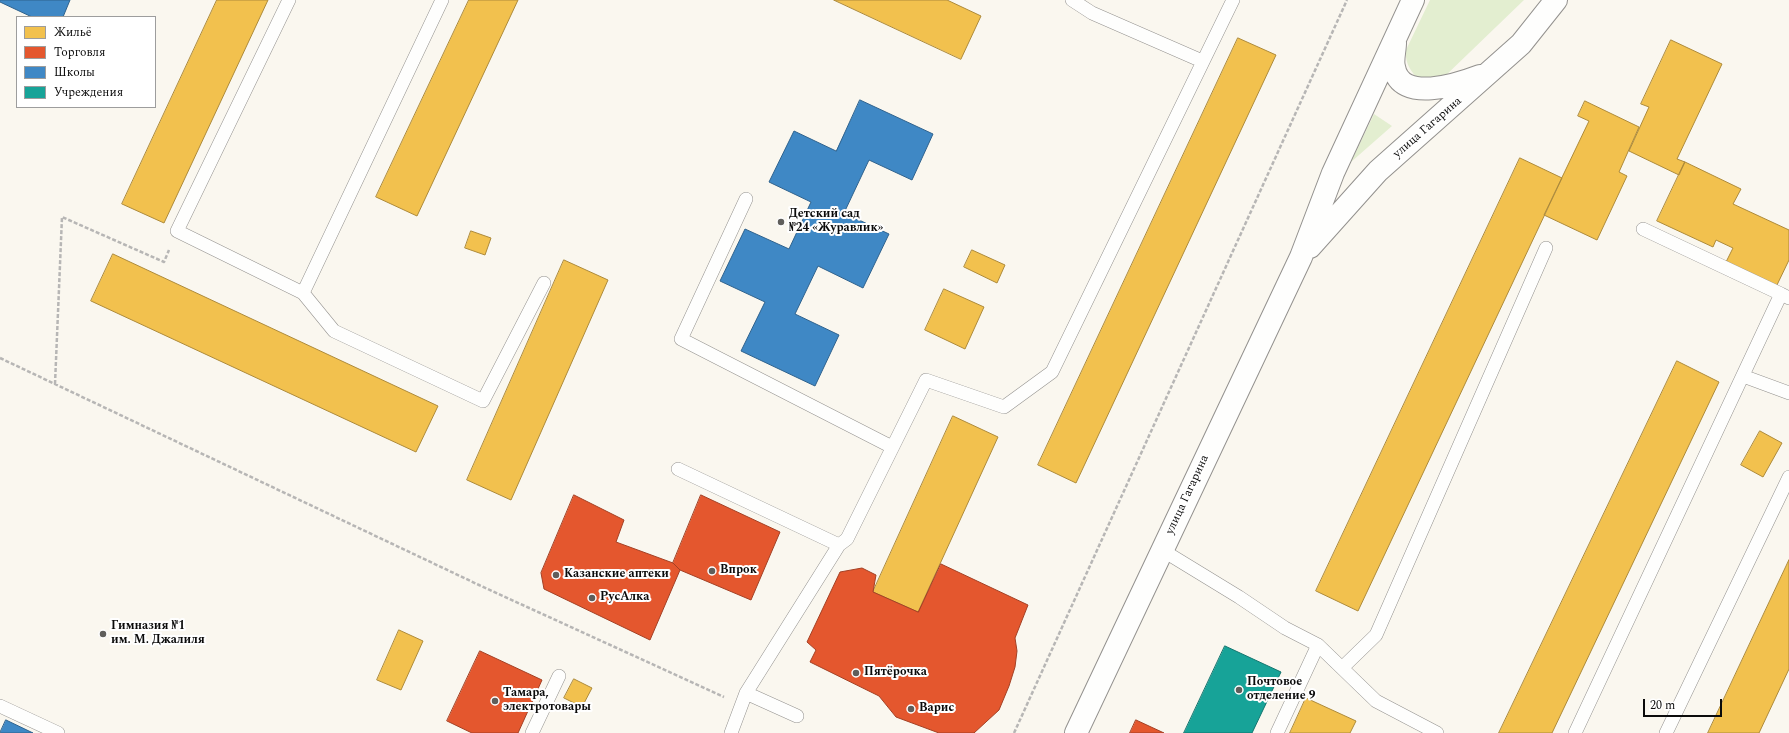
<!DOCTYPE html>
<html>
<head>
<meta charset="utf-8">
<style>
  body { margin:0 }
  #map { position:relative; width:1789px; height:733px; overflow:hidden; background:#faf7ef; font-family:Spectral,serif }
  canvas { display:block }
  .legend { position:absolute; left:16px; top:16px; width:140px; height:92px; box-sizing:border-box; background:#fff; border:1px solid #9d9d9d; margin:0; padding:5px 7px; list-style:none; font-size:12px; color:#0b0b0b }
  .legend li { display:flex; align-items:center; gap:8px; height:20px }
  .legend b { width:20px; border:1px solid #9d9d9d }
  .scale { position:absolute; left:1643px; top:699px; width:79px; height:18px; box-sizing:border-box; border:2px solid #0b0b0b; border-top:0; padding-left:5px; font-size:12px; line-height:14px; white-space:nowrap; color:#0b0b0b; -webkit-text-stroke:3px #fff; paint-order:stroke }
</style>
</head>
<body>
<div id="map">
<canvas width="1789" height="733"></canvas>
<ul class="legend">
<li><b style="height:11px;background:#f2c14e"></b>Жильё</li>
<li><b style="height:11px;background:#e4572e"></b>Торговля</li>
<li><b style="height:11px;background:#3f88c5"></b>Школы</li>
<li><b style="height:11px;background:#17a398"></b>Учреждения</li>
</ul>
<div class="scale">20 m</div>
</div>
<script>
const ctx = document.querySelector('canvas').getContext('2d');
ctx.lineJoin = 'round';
function fillPath(path, color) {
  ctx.fillStyle = color;
  ctx.fill(path, 'evenodd');
}
function strokePath(path, color, width, dash) {
  ctx.strokeStyle = color;
  ctx.lineWidth = width;
  ctx.lineCap = dash ? 'butt' : 'round';
  ctx.setLineDash(dash || []);
  ctx.stroke(path);
}
function write(font, color, halo, rows, align = 'center') {
  ctx.font = font + ' Spectral,serif';
  ctx.lineWidth = 4;
  ctx.setLineDash([]);
  ctx.textBaseline = 'middle';
  ctx.strokeStyle = halo;
  ctx.fillStyle = color;
  for (const [text, x, y, turn = 0] of rows) {
    ctx.save();
    ctx.translate(x, y);
    ctx.rotate((+turn || 0) * Math.PI / 180);
    ctx.textAlign = isNaN(turn) ? turn : align;
    if (halo) ctx.strokeText(text, 0, 0);
    ctx.fillText(text, 0, 0);
    ctx.restore();
  }
}
fillPath(new Path2D(`
  M1430,0H1524L1442,79L1416,77C1409,68 1405,62 1406,50Z
  M1374,114L1392,126L1351,162Z`), '#e3eed0');
const homes = new Path2D(`
  M217,0H268L164,223L122,204Z
  M469,0H518L417,216L376,197Z
  M834,0H947L981,16L961,59Z
  M1238,38L1276,55L1076,483L1038,465Z
  M1671,40L1722,64L1677,159L1685,162L1679,175L1629,151L1649,107L1641,104Z
  M1585,101L1639,127L1619,172L1627,176L1597,240L1544,215L1589,121L1578,116Z
  M1520,158L1562,178L1358,611L1316,591Z
  M1685,162L1741,189L1733,204L1789,230V260L1776,287L1725,264L1733,248L1716,240L1713,247L1657,221Z
  M471,231L491,238L485,255L465,248Z
  M972,250L1005,265L997,283L964,267Z
  M113,254L438,406L416,452L91,301Z
  M564,260L608,280L511,500L467,480Z
  M944,289L984,307L965,349L925,330Z
  M1677,361L1719,382L1552,733H1499Z
  M953,416L998,437L918,612L873,592Z
  M1760,431L1782,443L1763,477L1741,465Z
  M1789,560V669L1759,733H1708Z
  M399,630L423,641L401,690L377,680Z
  M574,679L592,688L582,707L564,698Z
  M1306,698L1356,721L1350,733H1290Z`);
fillPath(homes, '#f2c14e');
strokePath(homes, '#ad8a3a', 1);
const shops = new Path2D(`
  M574,495L624,520L616,542L673,563L680,570L650,640L544,589L541,573Z
  M701,495L780,532L751,600L680,570L673,563Z
  M941,564L1028,605L1015,638L1017,651L1015,667L1009,686L999,710L974,733H939L896,717L879,696L810,662L816,650L807,642L840,572L862,568L876,575L873,592L918,612Z
  M480,651L542,680L518,733H472L447,721Z
  M1136,720L1164,733H1130Z`);
fillPath(shops, '#e4572e');
strokePath(shops, '#a34024', 1);
const schools = new Path2D(`
  M0,0H70L63,17H32L0,2Z
  M860,100L933,134L912,180L869,160L844,213L889,234L863,288L818,266L795,314L839,335L815,386L741,351L765,302L720,281L745,229L789,249L811,202L769,182L794,131L836,151Z
  M6,720L33,733H0Z`);
fillPath(schools, '#3f88c5');
strokePath(schools, '#2f628d', 1);
const public = new Path2D(`
  M1225,646L1281,672L1252,733H1184Z`);
fillPath(public, '#17a398');
strokePath(public, '#13756e', 1);
const service = new Path2D(`
  M289,0L177,231L303,293L334,331L483,401L544,283
  M1072,0L1092,13L1202,61
  M746,199L681,339L892,447
  M1643,229L1781,294
  M303,293L442,0
  M1743,376L1789,393
  M678,469L839,545
  M1162,550L1239,597L1285,628L1318,645L1376,701L1437,733
  M1342,668L1376,635L1546,248
  M746,693L797,716
  M0,706L58,733
  M532,733L559,676
  M731,733L746,693L839,545L847,539L926,380L1004,407L1052,372L1233,0
  M1277,733L1318,645
  M1575,733L1781,294L1789,298
  M1666,733L1789,477`);
const tertiary = new Path2D(`
  M1395,43C1395,50 1392,60 1394,67C1400,104 1459,84 1480,76
  M1310,247L1378,171L1521,44L1556,0
  M1076,733L1301,257L1333,173L1413,0`);
strokePath(service, '#93918e', 14);
strokePath(tertiary, '#93918e', 24);
strokePath(new Path2D(`
  M0,358L479,585L724,697
  M55,384L62,217L164,262L169,250
  M1014,733L1347,0`), '#b7b6b5', 2.5, [4, 2]);
strokePath(service, '#fefefd', 13);
strokePath(tertiary, '#fefefd', 22);
for (const [x, y, r, color] of [
  [781,222,4,"#5f5e5b"],
  [712,571,4,"#5f5e5b"],
  [556,575,4,"#5f5e5b"],
  [592,598,4,"#5f5e5b"],
  [103,634,4,"#5f5e5b"],
  [856,673,4,"#5f5e5b"],
  [1239,690,4,"#5f5e5b"],
  [495,701,4,"#5f5e5b"],
  [911,709,4,"#5f5e5b"]
]) {
  const dot = new Path2D();
  dot.arc(x, y, r, 0, 2 * Math.PI);
  ctx.fillStyle = color;
  ctx.fill(dot);
  strokePath(dot, '#fff', 1.5);
}
write('12px', '#0b0b0b', '#fff', [
  ["улица Гагарина",1428,128,-41],
  ["улица Гагарина",1188,495,-65]
]);
write('bold 12px', '#0b0b0b', '#fff', [
  ["Детский сад",789,215],
  ["№24 «Журавлик»",789,229],
  ["Впрок",720,571],
  ["Казанские аптеки",564,575],
  ["РусАлка",600,598],
  ["Гимназия №1",111,627],
  ["им. М. Джалиля",111,641],
  ["Пятёрочка",864,673],
  ["Почтовое",1247,683],
  ["отделение 9",1247,697],
  ["Тамара,",503,694],
  ["электротовары",503,708],
  ["Варис",919,709]
], 'left');
</script>
</body>
</html>
